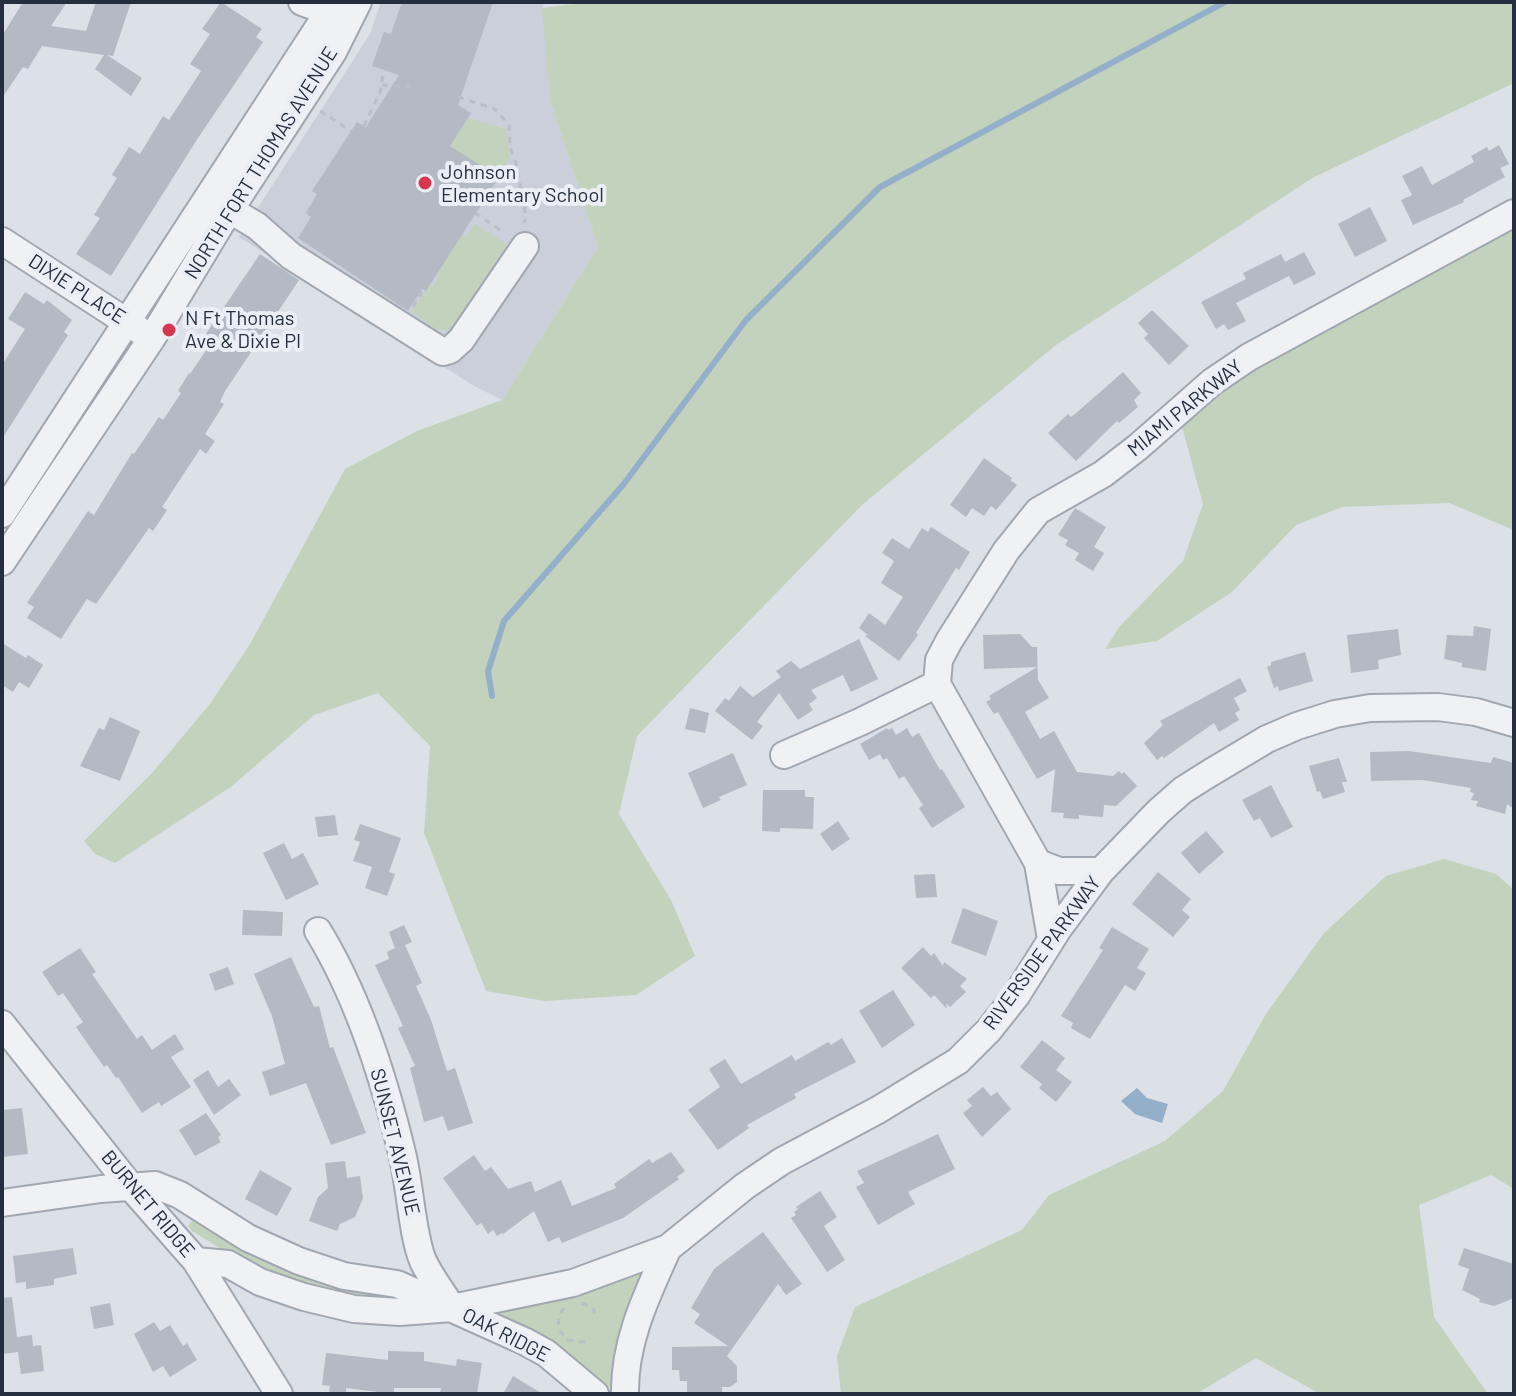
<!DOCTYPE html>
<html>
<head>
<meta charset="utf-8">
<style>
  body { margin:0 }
  #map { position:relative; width:1516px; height:1396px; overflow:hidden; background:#dce0e7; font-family:Barlow,sans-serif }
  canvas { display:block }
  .frame { position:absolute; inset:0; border:4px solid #252e3e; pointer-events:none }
</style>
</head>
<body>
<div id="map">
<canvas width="1516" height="1396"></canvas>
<div class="frame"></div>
</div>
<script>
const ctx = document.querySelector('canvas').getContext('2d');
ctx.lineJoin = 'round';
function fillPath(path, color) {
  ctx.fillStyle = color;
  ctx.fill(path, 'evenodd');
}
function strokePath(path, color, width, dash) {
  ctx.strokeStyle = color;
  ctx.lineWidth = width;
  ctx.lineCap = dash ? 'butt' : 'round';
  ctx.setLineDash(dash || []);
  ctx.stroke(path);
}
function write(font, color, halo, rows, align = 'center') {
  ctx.font = font + ' Barlow,sans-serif';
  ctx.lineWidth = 8;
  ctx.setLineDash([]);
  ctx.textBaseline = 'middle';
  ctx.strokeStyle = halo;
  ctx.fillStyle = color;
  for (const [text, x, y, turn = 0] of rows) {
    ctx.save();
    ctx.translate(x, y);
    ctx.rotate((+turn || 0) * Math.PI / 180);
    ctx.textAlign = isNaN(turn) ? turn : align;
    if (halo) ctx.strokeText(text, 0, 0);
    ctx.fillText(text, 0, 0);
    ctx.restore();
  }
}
fillPath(new Path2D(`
  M381,2H543L550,100L598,247L502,400L474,386L239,237L370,34Z`), '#cacfd9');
fillPath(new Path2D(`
  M590,2H1514V83L1314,177L1056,345L863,504L637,736L619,814L671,900L695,956L636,995L545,1001L486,991L424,833L430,746L378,693L314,715L232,786L115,863L95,854L84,841L153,772L209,705L249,646L345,469L417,431L502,400L598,247L550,100L542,8Z
  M468,118L506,129L510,157L499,177L450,146Z
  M1514,223V530L1449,503L1342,507L1296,525L1232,592L1157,641L1105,649L1120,626L1183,561L1203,504L1182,427L1248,370Z
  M475,224L507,244L450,331L436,329L412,312L428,287L433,286L440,276L437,273L462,234L467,237Z
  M1444,859L1496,874L1514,890V1189L1491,1175L1419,1205L1434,1317L1488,1394H1320L1256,1358L1196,1394H841L837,1356L855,1307L1022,1230L1049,1195L1165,1141L1223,1091L1266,1014L1324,933L1386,876Z
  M192,1221H197L259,1258L300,1274L386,1294L389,1299L387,1302L314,1291L234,1257L192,1231L188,1226Z
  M644,1270L616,1382L612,1387H604C569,1360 535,1327 491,1314L492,1306Z`), '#c2d2bc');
fillPath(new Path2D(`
  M1137,1088L1147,1098L1168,1104L1162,1123L1135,1114L1121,1101Z`), '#94afca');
strokePath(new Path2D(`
  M492,696L488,671L504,621L623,485L746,320L880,187L1225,2`), '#94afca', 6);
fillPath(new Path2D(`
  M23,2H67L51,26L86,31L96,2H131L113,56L107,55L142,78L131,96L95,69L104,55L42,46L28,69L23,67L2,98V36Z
  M221,2L262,29L256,37L263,42L198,138L111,276L76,254L100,218L94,215L117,178L112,175L129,147L140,154L163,116L169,120L201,71L190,64L210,34L202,29Z
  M402,2H493L458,105L471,113L450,146L499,177L426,291L422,289L408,311L298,238L311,217L306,213L317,194L312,191L357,122L366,127L399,75L372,66L384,32L391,34Z
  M1499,145L1509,164L1500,168L1505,177L1463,200L1464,202L1413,225L1401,200L1412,195L1402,176L1422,166L1432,185L1474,162L1471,156L1487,147L1489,151Z
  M1370,207L1387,241L1355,257L1338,224Z
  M1304,252L1316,274L1294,285L1289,276L1236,303L1246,321L1228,330L1224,324L1216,329L1201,302L1246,279L1243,273L1281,254L1285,262Z
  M260,254L299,280L225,391L220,402L224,404L205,434L215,441L206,454L200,449L162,507L167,510L153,531L149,528L96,604L87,599L61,639L27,618L34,607L27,603L88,511L94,515L132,453L134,454L159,417L163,420L181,393L178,391L189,373L190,374L207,349L199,344Z
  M25,292L44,304L47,300L72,320L64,332L68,335L2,439V365L25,329L8,319Z
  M1152,310L1189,346L1169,365L1144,338L1148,334L1138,323Z
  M1123,372L1141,393L1134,400L1138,407L1119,423L1117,421L1076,461L1048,433L1068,414L1071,417L1075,414Z
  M984,458L1012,478L1010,480L1017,485L996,510L991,506L984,516L972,508L966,517L950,505Z
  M1075,508L1106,527L1094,547L1104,553L1093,571L1075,560L1079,553L1065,545L1068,540L1058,535Z
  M931,527L970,552L959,570L956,568L916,633L918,635L899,661L865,636L868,635L859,628L869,613L885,625L903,597L881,583L894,561L882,553L892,538L909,549L922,528L928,532Z
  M1474,626L1491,629L1486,671L1462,667V663L1444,659L1447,635L1473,636Z
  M1398,629L1401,655L1378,660L1379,669L1351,673L1347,635Z
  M1020,634L1032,647H1037L1038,680L1049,698L1025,712L1040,739L1054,731L1077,772L1113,776L1119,771L1122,774L1124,772L1137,786L1116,806L1104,805L1103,817L1079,815V819L1063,818L1064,813L1051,812L1055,769L1037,779L998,712L994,714L986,702L991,699L989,696L1037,667L984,669L983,635Z
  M859,639L878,679L851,692L843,675L811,690L817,698L809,704L813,710L798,720L779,693L757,722L763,726L752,740L715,711L725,698L729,701L740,686L753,697L781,677L776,671L791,661L800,669Z
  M2,643L26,658L28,655L43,665L29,688L19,682L13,692L2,685Z
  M1305,652L1313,681L1279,691L1278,686L1274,688L1267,667L1271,665V662Z
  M1240,678L1247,691L1234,698L1240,710L1235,713L1239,720L1219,732L1214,723L1164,758L1162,756L1157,760L1144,743L1163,725L1160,721Z
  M690,708L709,713L705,733L685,729Z
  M110,717L140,731L120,781L80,766L99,728L104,730Z
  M887,728L888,730L892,728L896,735L907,728L912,737L919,733L940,770L942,769L965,807L932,828L919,808L923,805L904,776L899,779L887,758L883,760L880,754L869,760L860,744Z
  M1409,751L1491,763L1493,757L1514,763V809L1507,804L1505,814L1476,806L1478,801L1471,800L1474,793L1470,792L1471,788L1423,780L1371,781L1370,752Z
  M733,753L747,785L719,797L721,800L703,808L688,773Z
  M1339,758L1347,782H1342L1345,792L1323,799L1320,791L1317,792L1309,766Z
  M1271,785L1293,827L1271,838L1260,818L1254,821L1242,800Z
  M763,790H805V797H814L813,829L780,828V832L762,831Z
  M335,815L338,835L318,837L315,817Z
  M838,821L850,839L832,851L820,834Z
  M360,824L401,838L389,872L395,874L387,896L365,888L372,867L353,861L360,842L354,840Z
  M1206,831L1224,852L1199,874L1181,853Z
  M284,843L292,859L303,853L319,884L286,900L263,853Z
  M1158,872L1191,899L1182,910L1190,917L1173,937L1132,904Z
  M935,874L937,897L916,898L914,875Z
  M963,908L998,921L986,956L951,943Z
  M243,910L283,912L282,936L242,935Z
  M404,925L412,942L405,945L422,983L416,986L431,1020L447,1071L455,1068L473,1123L448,1131L443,1116L424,1122L410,1068L415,1066L398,1028L403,1026L375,965L389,959L387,952L395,948L389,932Z
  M1112,927L1149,949L1137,968L1146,973L1135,991L1125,985L1090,1039L1071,1028L1073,1023L1061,1016L1103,950L1099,948Z
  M923,947L931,956L934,953L943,966L944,962L967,979L960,986L966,992L950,1007L946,1003L947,1009L934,995L931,998L901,968Z
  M80,948L96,972L92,974L137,1039L142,1035L152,1050L175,1034L184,1049L171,1057L191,1087L161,1106L159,1102L142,1113L118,1077L116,1078L107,1065L104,1067L76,1027L83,1022L63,993L58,996L42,972Z
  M291,957L314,1007L319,1006L330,1048L333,1047L366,1133L331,1145L306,1083L270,1096L262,1072L285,1064L272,1016L254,974Z
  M228,967L234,984L215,991L209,974Z
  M893,990L915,1025L882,1048L859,1011Z
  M842,1038L856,1062L794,1094L796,1098L747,1125L749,1128L718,1150L688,1110L720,1087L709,1069L725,1059L741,1084L792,1055L795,1061L828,1042L831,1045Z
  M1042,1040L1065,1058L1056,1070L1072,1082L1056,1102L1039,1088L1042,1084L1020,1067Z
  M208,1070L218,1087L229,1079L241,1095L214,1115L193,1080Z
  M983,1087L991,1096L997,1092L1011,1109L982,1137L963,1113L972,1106L967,1100Z
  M22,1108L28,1154L2,1157V1110Z
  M206,1113L221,1135L218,1137L221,1142L195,1156L179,1130Z
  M938,1134L955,1169L908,1192L915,1204L878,1225L856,1187L864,1183L857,1171Z
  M671,1152L685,1171L677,1177L679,1179L623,1218L562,1243L559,1237L548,1242L534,1211L503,1234L502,1233L497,1236L493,1230L488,1234L481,1223L477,1226L443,1178L474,1155L485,1171L491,1167L508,1189L531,1181L535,1192L561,1180L572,1206L616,1188L614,1184L649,1159L652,1163Z
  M345,1161L347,1178L360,1176L363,1198L355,1217L340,1224L337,1231L309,1221L318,1197L328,1188L325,1163Z
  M260,1170L292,1188L277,1216L245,1199Z
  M820,1191L837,1217L824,1226L845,1260L827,1272L791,1218L796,1215L794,1212L798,1209L796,1207Z
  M763,1232L802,1284L786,1295L778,1284L727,1356L737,1366V1382L730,1387H722V1394H687V1381H680L679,1370H672V1347L728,1346L694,1323L700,1314L691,1308L714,1269Z
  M73,1248L77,1274L54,1279V1285L26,1289V1282L16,1283L13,1256Z
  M1464,1248L1514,1264V1298L1494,1306L1479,1302L1480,1299L1462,1290L1469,1269L1458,1265Z
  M12,1297L17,1337L32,1335L33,1346L41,1345L44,1371L21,1374L18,1352L2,1354V1298Z
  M110,1303L114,1325L94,1329L90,1307Z
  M154,1322L160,1331L170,1325L183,1346L187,1343L197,1360L170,1377L163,1366L153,1372L134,1334Z
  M388,1351L424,1352V1361L456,1366L457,1359L482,1363L477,1394H440L441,1388H394V1394L346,1388V1394H329L330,1386L322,1385L326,1353L388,1360Z
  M513,1376L543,1394H503Z`), '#b3bac4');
const minor = new Path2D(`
  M302,2L344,17
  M230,210L257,226L291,256L443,352L450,350L461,340L525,246
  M2,241L139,330
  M2,514L335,2
  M2,562L152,338L220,225L333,52L358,2
  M784,755L860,722L937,684
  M1038,863L1059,871H1101
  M318,931C359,998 384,1078 402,1153C410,1184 412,1235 423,1261C431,1278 443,1293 452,1308
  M1051,939L1038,863L937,684L939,660L949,641L1006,551L1038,511L1103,474L1138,447L1212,382L1249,357L1514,213
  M2,1024L131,1187L196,1261L279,1394
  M2,1203L101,1189L155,1185L180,1195L248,1238L299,1261L344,1276L397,1284L524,1341L546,1353L595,1394
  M196,1261L228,1264L260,1282L304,1297L354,1309L400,1312L452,1308L573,1283L668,1248L745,1186L782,1161L878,1110L958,1061L989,1030L1016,996L1058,929L1101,871L1159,811L1183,790L1210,773L1267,739L1297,726L1335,714L1370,708L1438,707L1476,712L1514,723
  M625,1394C624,1341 647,1295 668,1248`);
strokePath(minor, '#a1a7b1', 30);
strokePath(new Path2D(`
  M382,85L410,87
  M458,97L495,109L509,125L510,147L516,163L526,217L524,223
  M320,111L351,131
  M364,126L380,92L384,70
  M475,213L505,233
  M413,307L423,290
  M582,1303L593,1309L595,1313
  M564,1308C556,1318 556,1331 568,1339
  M567,1340L583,1342L590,1338`), '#babec5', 3, [6, 6]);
strokePath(minor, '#eff1f5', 26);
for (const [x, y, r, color] of [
  [425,183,8,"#d73650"],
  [169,330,8,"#d73650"]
]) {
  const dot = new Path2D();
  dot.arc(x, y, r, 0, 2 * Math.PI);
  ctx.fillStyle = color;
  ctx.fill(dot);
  strokePath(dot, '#ebeff5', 3);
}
write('20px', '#252e3e', '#ebeff5', [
  ["NORTH FORT THOMAS AVENUE",261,163,-58],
  ["DIXIE PLACE",77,289,33],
  ["MIAMI PARKWAY",1185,408,-39],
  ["RIVERSIDE PARKWAY",1042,953,-54],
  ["SUNSET AVENUE",395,1142,76],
  ["BURNET RIDGE",148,1204,50],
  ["OAK RIDGE",506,1335,27]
]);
write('20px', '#252e3e', '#ebeff5', [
  ["Johnson",441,172],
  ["Elementary School",441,195],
  ["N Ft Thomas",185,318],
  ["Ave & Dixie Pl",185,341]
], 'left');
</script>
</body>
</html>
